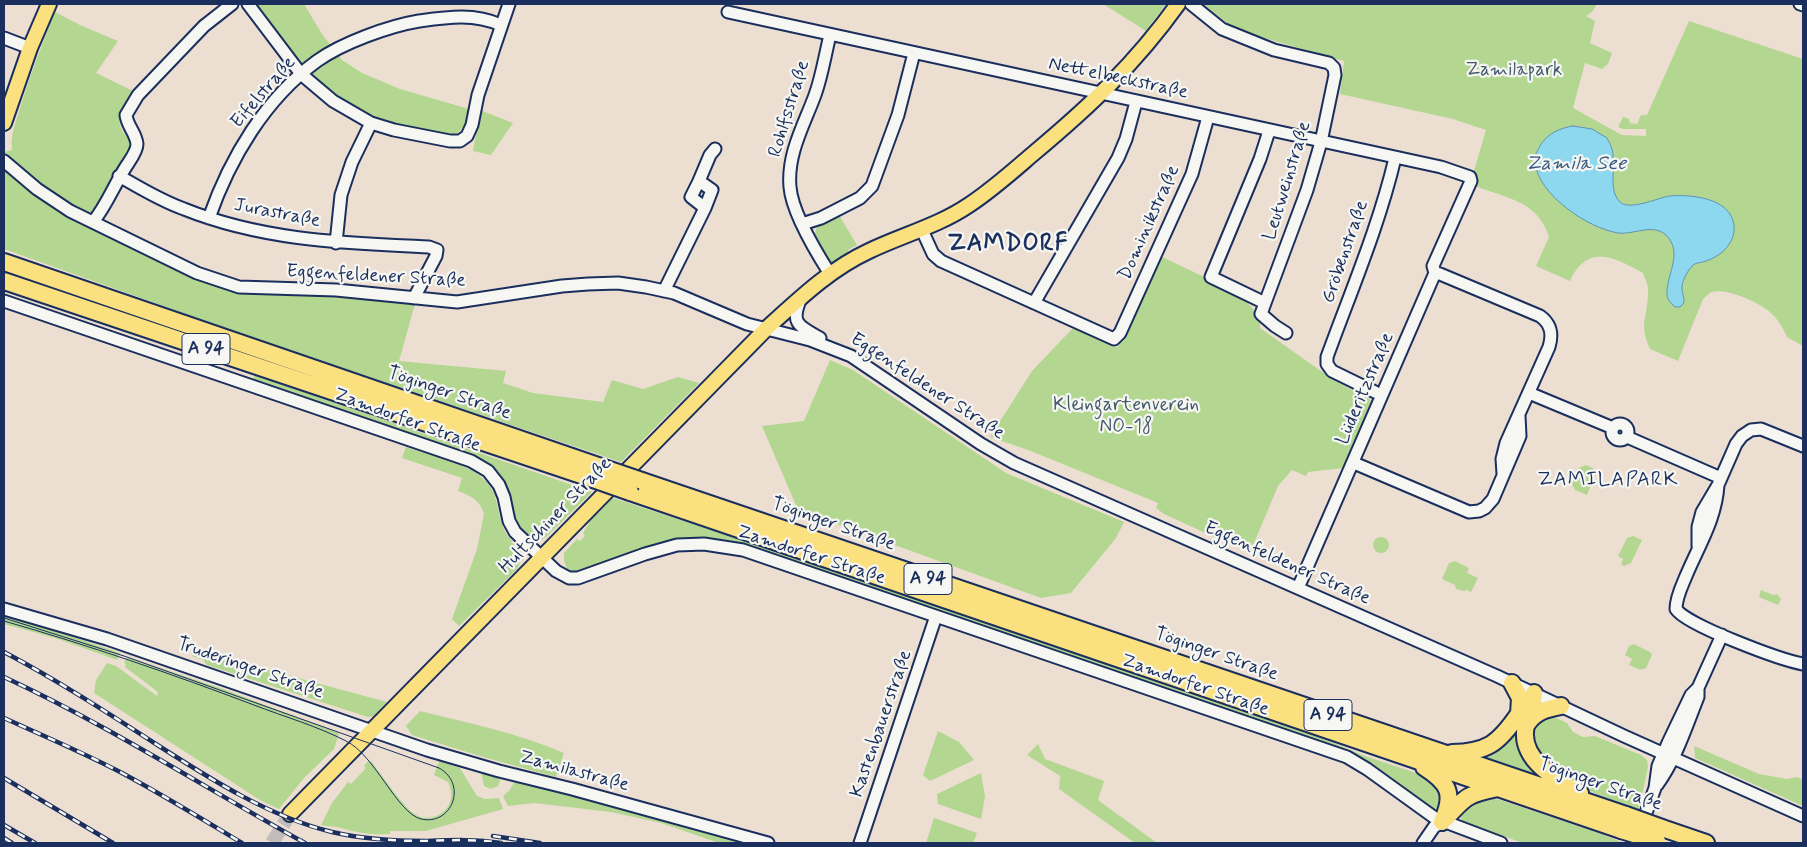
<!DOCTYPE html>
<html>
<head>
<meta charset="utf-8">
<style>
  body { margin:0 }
  #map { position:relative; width:1807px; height:847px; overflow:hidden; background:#ecdfd2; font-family:Mynerve,sans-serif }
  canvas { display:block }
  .frame { position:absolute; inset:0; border:5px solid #1b2f5e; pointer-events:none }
</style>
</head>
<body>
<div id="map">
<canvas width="1807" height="847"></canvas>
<div class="frame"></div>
</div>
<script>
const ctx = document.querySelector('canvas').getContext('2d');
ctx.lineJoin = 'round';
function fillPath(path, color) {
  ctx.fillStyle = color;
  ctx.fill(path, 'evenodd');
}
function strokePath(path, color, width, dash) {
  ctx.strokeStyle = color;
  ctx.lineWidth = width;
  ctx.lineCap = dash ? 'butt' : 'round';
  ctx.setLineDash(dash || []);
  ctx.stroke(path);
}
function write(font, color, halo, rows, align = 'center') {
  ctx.font = font + ' Mynerve,sans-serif';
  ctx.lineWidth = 4.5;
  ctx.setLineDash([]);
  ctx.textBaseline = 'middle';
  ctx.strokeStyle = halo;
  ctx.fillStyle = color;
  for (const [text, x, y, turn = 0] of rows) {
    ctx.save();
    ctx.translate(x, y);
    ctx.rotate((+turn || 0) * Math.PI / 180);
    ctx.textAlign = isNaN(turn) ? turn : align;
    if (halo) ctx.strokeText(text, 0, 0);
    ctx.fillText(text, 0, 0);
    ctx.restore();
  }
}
fillPath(new Path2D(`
  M260,4H304L322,34L342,60L362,73L400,89L469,109L467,123L458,133C442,135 428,131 412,128C334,112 301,69 256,9Z
  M1103,4H1166L1146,31Z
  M1203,4H1597L1592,12L1586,16L1595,21L1590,43L1612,53L1608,64L1602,69L1585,63L1573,108L1622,135L1646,136V129H1623L1618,127L1623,117L1629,119L1630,123L1637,124L1641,115H1647L1689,21L1803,59V346L1787,337C1783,327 1775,315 1766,309C1755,301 1726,288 1712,292C1708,293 1706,297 1703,299L1678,361L1650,349C1638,324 1648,317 1648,292C1649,286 1645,279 1643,273C1615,257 1587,243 1570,281L1536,266L1549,237C1547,231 1544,224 1540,219C1525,198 1495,195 1473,185L1475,180L1474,171L1486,130L1453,119L1340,94L1344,61L1261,37L1228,24Z
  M55,12L80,25L118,41L96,73L133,91C128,102 116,116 121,128C125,137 132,139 132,149L95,212L106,236L196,279L253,293L332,294L415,304L399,361L506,371L503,383L533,393L603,402L612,380L643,389L678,377L699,383L621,462L250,337L4,249V152L12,150C10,135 16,122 20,108C30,75 42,44 55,12Z
  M480,110L513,123L491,155L473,151Z
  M839,215L857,245L848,250V253L830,263L815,234L817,226Z
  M1160,256L1238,293L1261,317L1260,328L1335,381L1373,401L1350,455L1343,468L1308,472L1306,476L1292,470L1278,486L1251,550L1240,545L1234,546L1164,514L1156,508L1158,503L1031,451L990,437L1032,371L1074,327L1117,348Z
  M830,360L853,370L1006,473L1124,522L1116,538L1071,593L1041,598L798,510L762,426L804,421Z
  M255,375L592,492L545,538L532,542L515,527L495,473L252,381Z
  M406,447C432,456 484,465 494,494C500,511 499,527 512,541L511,542L523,552L518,568L459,626L452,619L477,549L484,514C480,500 471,496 458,491L462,478L402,458Z
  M1586,465L1597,470L1587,495L1575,490L1572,484V475L1579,468Z
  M610,497L766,548L1324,739L1365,756L1425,776L1441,787L1440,811H1435L1364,760L1341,749L741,545L707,539L576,573L568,571L564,561V553L577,539L580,541L585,536L583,533L592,518Z
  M1633,536L1642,540L1631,563L1624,566L1621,564L1623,559L1618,556L1627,538Z
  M1373 545a8 8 0 1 1 16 0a8 8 0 1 1-16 0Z
  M1455,561L1469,568L1467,573L1478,578L1471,592L1467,590L1463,591L1456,589L1455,585L1442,579L1449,563Z
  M1761,590L1773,595L1777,594L1781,599L1778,605L1759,597Z
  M4,616L62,633L120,653L117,660L55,638L4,624Z
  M1634,644L1650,652L1652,655L1646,668L1640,670L1629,665L1632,659L1625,655L1629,646Z
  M194,650L387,702L374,716L368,717L207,665L203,660L192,656Z
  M127,657L223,689L339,733L334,749L304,778L279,809L260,800L94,693L96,680L107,663L116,666L157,696L158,692L125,667L126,664L124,663Z
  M420,711C468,723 518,733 564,753L556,777L483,757L412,735L406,726Z
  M1546,713L1567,723L1573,732L1583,737L1595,736L1641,755L1647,760L1648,767L1639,809L1612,800L1582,788L1558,775L1533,750L1531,727Z
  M1514,728L1521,732L1557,784L1475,755Z
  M938,731L959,742L974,760L930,781L923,775Z
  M1038,744L1045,759L1104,781L1098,800L1157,843H1135L1059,789L1060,776L1027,755Z
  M1694,746L1759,774L1787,779L1797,777L1803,780V806L1695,758Z
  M371,761C382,775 402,806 416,815C426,821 440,817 447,808C453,799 452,791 448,782L434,775L439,761L460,768L477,796L485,799L499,798L503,809L426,831H390V834C370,835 359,833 341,828C335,826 328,827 321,825L332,803L348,782L351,784L366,768L364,766L367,762Z
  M481,771L498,775L500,781L498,786L491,789L484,786Z
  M981,773L985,797L981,819L938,804L937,794Z
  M515,781L529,783L752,843H719L661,823L611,812L534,803L508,806L503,796L509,791Z
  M1482,797L1500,800L1596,832L1624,843H1523L1464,822C1459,818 1459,814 1461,808Z
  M934,818L977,833L973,843H926Z`), '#b3d690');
const water = new Path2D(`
  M1573,126L1592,129L1607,138C1610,144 1613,149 1613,156C1615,169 1609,190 1619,201C1628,212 1657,198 1670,196C1694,194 1737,199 1734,232C1732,246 1719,257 1706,261C1701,263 1696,262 1692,266C1687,272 1681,282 1682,290C1683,298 1687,301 1680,307H1675C1671,303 1667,300 1667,294C1666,275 1684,253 1666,235C1653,223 1633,235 1618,233C1588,228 1538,195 1535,162C1534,155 1538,150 1541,144C1549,133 1560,128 1573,126Z`);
fillPath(water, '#8ed8ef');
strokePath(water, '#6094b5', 1);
strokePath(new Path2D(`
  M272,843L290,814`), '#c2bcbb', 14, [14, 7]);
const minor = new Path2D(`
  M248,4L301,74L333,101L371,123L394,130L450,141H460L467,136L472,125L478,95L509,4
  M1191,4L1222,29L1274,50L1329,63L1334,68L1335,75L1321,142L1307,190L1265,303
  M1800,4L1803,5
  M728,12L1441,167L1470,177L1471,181L1433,266L1435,273L1298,588
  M830,35C825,55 822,76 815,95C804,125 787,154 790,187C792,213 816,252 830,274
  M4,38L30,48
  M1269,131L1260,159L1211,277L1265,303L1261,314L1275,326L1286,333
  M4,161L37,189L70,211L197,273L239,287L336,290L457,302L562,286L588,284L618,283L646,287L674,293L747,324L810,340L851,356L981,444L1014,463L1497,676L1624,736L1803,816
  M119,176C140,188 161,201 184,209C264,241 345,243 429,247L437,250L436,256L414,298
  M705,208L712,190L699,181L710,155L715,149
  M209,218C230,158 265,99 317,61C342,43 389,26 419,21C448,17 474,13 501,25
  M93,222C107,205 115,183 127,165C131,159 137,151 137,144C136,133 127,126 126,115L138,95L204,26L232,4
  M802,224L821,218L860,198L872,186L898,115L914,53
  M922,230L933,254L941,261L1114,339L1120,333L1192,174L1208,117
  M336,243L341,195L352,162L371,123
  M1435,273L1440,274L1540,316C1551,324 1553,334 1549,347L1506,443L1502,459L1503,474
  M664,291L705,208L691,197L699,181
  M801,298C790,323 798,326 820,338
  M4,301L471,461L488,471L499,485L504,497L509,521L515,532L556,571L569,578H578L645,554L677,545L704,544L743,550L1347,757L1367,769L1435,818L1501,843
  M1034,303L1118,158L1126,139L1136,102
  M1375,392L1332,371L1327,364V357C1351,291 1379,226 1395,158
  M1529,393L1613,428
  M1612 432a8 8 0 1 1 16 0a8 8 0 1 1-16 0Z
  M1627,437L1721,478
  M1354,463L1469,512L1479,511L1485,508L1493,499L1520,436L1519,416
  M1718,485C1716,519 1699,545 1686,576C1682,586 1676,597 1676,609C1686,625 1781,660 1803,664
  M1698,546V527L1702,512L1718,485L1736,444L1742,436L1751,430L1761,429L1803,446
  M4,609L107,639L427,750L499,771L572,789L768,843
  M1657,785C1676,759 1686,727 1698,697V688L1722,635
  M860,843L936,616
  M1423,843L1434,827L1442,822
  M1635,843L1655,788L1658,766L1668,743L1691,695L1698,688`);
const major = new Path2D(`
  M4,123L30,48L49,4
  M290,814L767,328C799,299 830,269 869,251C902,235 938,226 969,205C992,190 1013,171 1034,153C1090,106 1135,64 1178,4`);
const highway = new Path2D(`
  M4,262L604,468
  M4,281L593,479
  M642,481L1626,815
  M630,492L1621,830
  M1512,683L1520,698L1519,714
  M1534,693C1533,707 1526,719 1525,732C1523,762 1558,780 1580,793
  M1527,724C1536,711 1546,709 1561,706
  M1452,753C1487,752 1498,744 1518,715C1521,710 1524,704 1529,699
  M1424,767C1449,783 1455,794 1442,822
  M1446,818C1466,796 1468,794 1498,788
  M1662,828L1706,843`);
strokePath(minor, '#1b2f5e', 15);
strokePath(major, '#1b2f5e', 18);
strokePath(highway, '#1b2f5e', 20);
strokePath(minor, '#f6f6f2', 11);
strokePath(major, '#fbe080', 14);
strokePath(highway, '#fbe080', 16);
strokePath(new Path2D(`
  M4,618L124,656L439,768C468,784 452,826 421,819C397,813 375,755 346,741C317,726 285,717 254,705C172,674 88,645 4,621`), '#1b2f5e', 1);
const rail = new Path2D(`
  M4,652C57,680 108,713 159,746C212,780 270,817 332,832C362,839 395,841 426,841C452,840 476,839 501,843
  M4,677C108,725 205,788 305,843
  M4,718C44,736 84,753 122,773C163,795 202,819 242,843
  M4,778L113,843
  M4,825L35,843
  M493,836L540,843
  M4,838L12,843`);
strokePath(rail, '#1b2f5e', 4.5);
strokePath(rail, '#f6f6f2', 2.5, [8]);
const highwayBridge = new Path2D(`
  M604,468L642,481
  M593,479L630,492
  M1626,815L1662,828
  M1621,830L1657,841`);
strokePath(highwayBridge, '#1b2f5e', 20, []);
strokePath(highwayBridge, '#fbe080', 16);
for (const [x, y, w] of [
  [206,349,48],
  [928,579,48],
  [1328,715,48]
]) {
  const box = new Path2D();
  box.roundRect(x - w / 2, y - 15.5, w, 31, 4);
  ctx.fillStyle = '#f6f6f2';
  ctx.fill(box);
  strokePath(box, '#1b2f5e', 1);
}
write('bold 18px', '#1b2f5e', null, [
  ["A 94",206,349],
  ["A 94",928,579],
  ["A 94",1328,715]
]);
write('19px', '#41596a', '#f6f6f2', [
  ["Zamilapark",1514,71],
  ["Kleingartenverein",1126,406],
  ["NO-18",1126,428]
]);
write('19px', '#1b2f5e', '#f6f6f2', [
  ["Nettelbeckstraße",1118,79,12],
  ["Eifelstraße",264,93,-49],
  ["Rohlfsstraße",790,109,-73],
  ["Leutweinstraße",1288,181,-73],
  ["Jurastraße",277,214,11],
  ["Dominikstraße",1150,223,-66],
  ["Gröbenstraße",1346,252,-71],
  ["Eggenfeldener Straße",376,277,3],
  ["Eggenfeldener Straße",927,387,33],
  ["Lüderitzstraße",1366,389,-67],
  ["Töginger Straße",449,394,19],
  ["Zamdorfer Straße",407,421,20],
  ["Hultschiner Straße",556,516,-46],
  ["Töginger Straße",833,525,19],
  ["Zamdorfer Straße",811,556,18],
  ["Eggenfeldener Straße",1287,564,24],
  ["Töginger Straße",1216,655,19],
  ["Truderinger Straße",250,669,19],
  ["Zamdorfer Straße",1195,686,19],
  ["Kastenbauerstraße",882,724,-71],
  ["Zamilastraße",574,772,15],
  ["Töginger Straße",1600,785,19]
]);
write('italic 20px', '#385982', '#f6f6f2', [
  ["Zamila See",1576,165]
]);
ctx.letterSpacing = '1px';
write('20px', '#1b2f5e', '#f6f6f2', [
  ["ZAMILAPARK",1608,481]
]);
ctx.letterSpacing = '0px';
ctx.letterSpacing = '1px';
write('bold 24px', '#1b2f5e', '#f6f6f2', [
  ["ZAMDORF",1008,245]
]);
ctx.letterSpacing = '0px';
</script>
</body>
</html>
